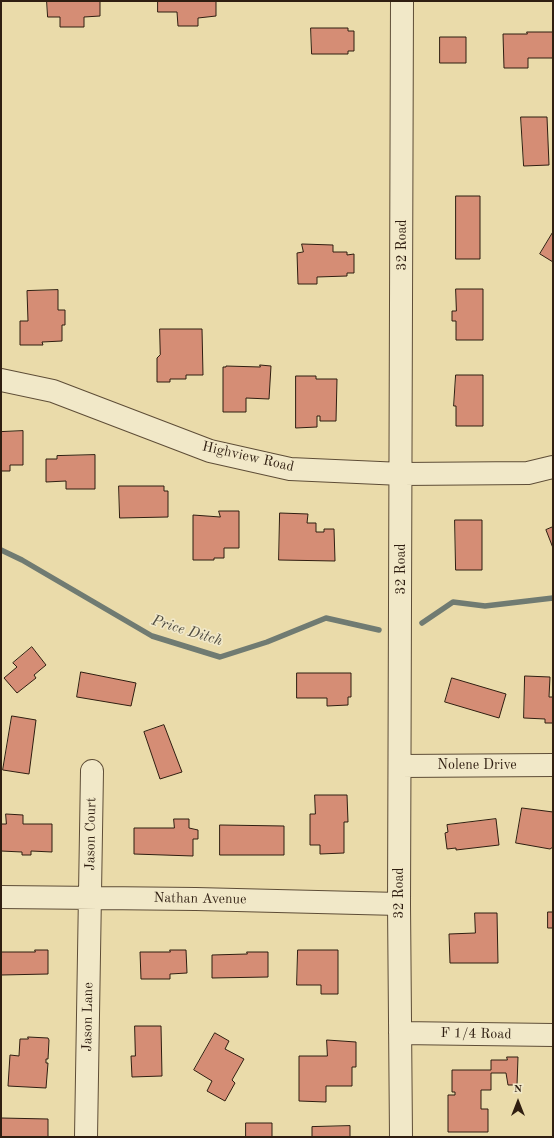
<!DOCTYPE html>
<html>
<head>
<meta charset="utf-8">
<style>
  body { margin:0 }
  #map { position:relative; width:554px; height:1138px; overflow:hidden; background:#eadbaa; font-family:"Old Standard TT",serif }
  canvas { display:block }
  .frame { position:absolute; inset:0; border:2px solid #2f1e11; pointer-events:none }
  .north { position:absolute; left:498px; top:1082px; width:40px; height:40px; -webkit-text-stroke:3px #f1e8c8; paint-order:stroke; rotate:0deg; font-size:11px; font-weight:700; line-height:16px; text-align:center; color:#2f1e11 }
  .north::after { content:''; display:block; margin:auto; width:14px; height:18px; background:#2f1e11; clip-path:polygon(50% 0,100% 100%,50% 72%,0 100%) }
</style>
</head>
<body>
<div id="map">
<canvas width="554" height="1138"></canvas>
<div class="frame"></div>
<div class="north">N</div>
</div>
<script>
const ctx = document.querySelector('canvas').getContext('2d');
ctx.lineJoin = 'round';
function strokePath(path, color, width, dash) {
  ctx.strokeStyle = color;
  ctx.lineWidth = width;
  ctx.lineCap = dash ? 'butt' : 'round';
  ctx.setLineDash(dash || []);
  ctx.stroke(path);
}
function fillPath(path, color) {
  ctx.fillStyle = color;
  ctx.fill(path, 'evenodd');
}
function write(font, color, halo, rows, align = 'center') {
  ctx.font = font + ' "Old Standard TT",serif';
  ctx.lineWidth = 3.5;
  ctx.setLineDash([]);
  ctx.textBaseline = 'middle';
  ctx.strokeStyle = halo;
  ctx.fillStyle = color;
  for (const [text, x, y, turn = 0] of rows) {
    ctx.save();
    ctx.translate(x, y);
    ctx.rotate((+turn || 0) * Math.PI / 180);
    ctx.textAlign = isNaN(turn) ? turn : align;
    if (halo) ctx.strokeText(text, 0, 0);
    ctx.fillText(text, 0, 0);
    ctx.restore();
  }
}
strokePath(new Path2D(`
  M1,550L22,560L152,636L220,657L267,642L326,618L379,630
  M422,623L453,602L485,606L553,598`), '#707b72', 5.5);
const building = new Path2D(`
  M47,1H100V16L84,17V27H60V17H48Z
  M158,1H216V16L198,18V26H178L177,12H158Z
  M311,28H348V31H354V51H348V54H312Z
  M527,32H553V58H528V68H504L503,34H527Z
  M440,37H466V63H440Z
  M521,117H547L549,165L524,166Z
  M456,196H480V259H456Z
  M553,232V262L540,254Z
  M302,244L333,245V252H347V255L354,254V273H347V276L317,277V284H298L297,253L303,252Z
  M456,289H483V340H456V321H452V311H456Z
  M58,290V310H65V325H62V341L42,342L43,345H20V321H28L27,291Z
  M160,329H202L203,375H186V379H170V382H157V358L160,355Z
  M260,365L271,366L269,399L246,398V412H223V367H226V366L260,367Z
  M456,375H483V426H456V406H454Z
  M296,376H316V379H337L336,421H320V416H317V427L296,428Z
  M23,431V465H10V471H1V432Z
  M95,455V489H66V481L46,482V459H57V456Z
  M119,486H164V491H168V517L120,518Z
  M219,511H239V548H224V558H214V560H193V515L220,517Z
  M280,513L308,514L307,523H316V532H324V529H334L335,561L279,560Z
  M455,520H482V570H456Z
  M553,527V548L546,530Z
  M32,647L46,665L34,675L36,678L17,693L4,678L17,667L13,663Z
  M81,672L136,683L131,706L77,697Z
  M297,673H351V697H348V705L327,706V698H297Z
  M525,676L550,677L549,697H553V723H545V719L524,718Z
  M452,678L506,694L499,718L445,702Z
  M12,716L36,720L29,774L3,770Z
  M164,725L182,772L160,779L144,732Z
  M315,795H347L348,822H344V853L320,854V845H310V814H315Z
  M522,808L553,812V847L550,849L516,843Z
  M6,814L23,815V824H52V852L31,851V855H22V852L1,851V824H6Z
  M174,819H189V828L198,830V839H193V856L134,854V828H174Z
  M496,819L499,845L456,850V848L447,849L445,833L448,832L447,825Z
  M220,825L284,826V855H220Z
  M548,912H553V928H548Z
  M475,913H497L498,963H450L449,934L475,933Z
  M35,950H48V974L1,975V952H35Z
  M170,950H186L187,973L170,974V979H141L140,952H170Z
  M298,950H338V994H321V985H297Z
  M247,952H268V977L212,978V955L247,954Z
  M135,1026H161L162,1076L132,1077L131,1056H135Z
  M215,1033L229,1041L225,1049L244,1059L232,1080L235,1083L225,1101L207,1091L212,1081L194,1070Z
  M28,1037L48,1038L49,1040L48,1059H46V1063H48L46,1088L8,1086L10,1055L19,1056L20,1039H28Z
  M327,1040L356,1042V1067H352V1086H326V1102L299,1101V1056H327Z
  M507,1057H518L517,1085H508L506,1073H491V1090H481V1109H488V1132H448V1095H455V1092H452V1070H491V1060H507Z
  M1,1118L48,1119V1137H1Z
  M246,1123H272V1137H246Z
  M350,1126V1137H312V1127Z`);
fillPath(building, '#d58d75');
strokePath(building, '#2f1e11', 1);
const minor = new Path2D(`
  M1,380L53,391L210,451L290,469L402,474L528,473L553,467
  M400,766L553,765
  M1,897L196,899L399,904
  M400,1033L553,1035
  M86,1137L92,771
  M401,1137L399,904L402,1`);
strokePath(minor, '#5e4d37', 24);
strokePath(minor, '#f1e8c8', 22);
write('14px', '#2f1e11', '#f1e8c8', [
  ["32 Road",402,245,-90],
  ["Highview Road",248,457,13],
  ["32 Road",401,569,-90],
  ["Nolene Drive",477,765],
  ["Jason Court",91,834,-89],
  ["32 Road",399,893,-90],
  ["Nathan Avenue",200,899,1],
  ["Jason Lane",88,1017,-89],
  ["F 1/4 Road",476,1034,1]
]);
write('italic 15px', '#4f4c41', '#f1e8c8', [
  ["Price Ditch",187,631,17]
]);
</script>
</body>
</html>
